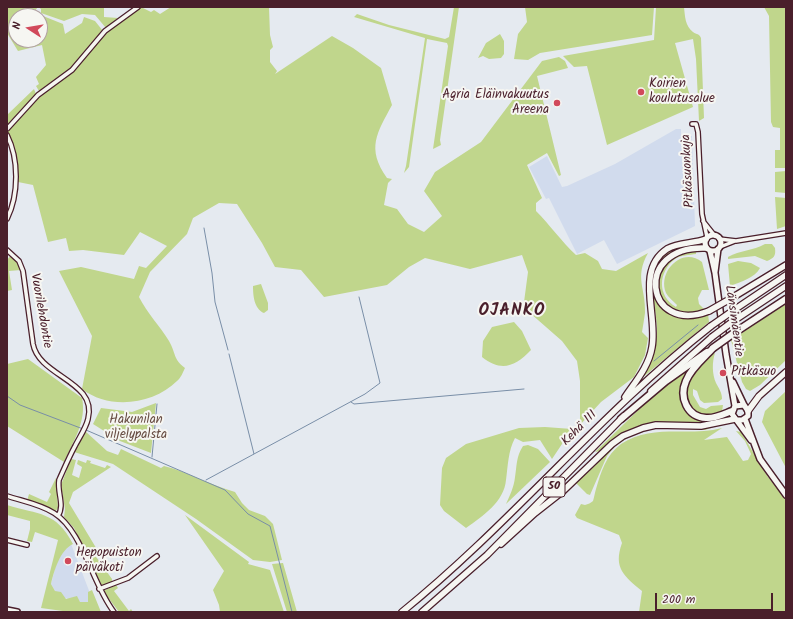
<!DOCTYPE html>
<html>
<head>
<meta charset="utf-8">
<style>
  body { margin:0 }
  #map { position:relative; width:793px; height:619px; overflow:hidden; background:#e5eaf0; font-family:Kalam,sans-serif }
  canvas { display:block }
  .frame { position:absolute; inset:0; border:8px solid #4a1f2b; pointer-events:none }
  .north { position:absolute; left:8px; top:8px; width:40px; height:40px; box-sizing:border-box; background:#f6f6f2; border:1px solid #b1a0a2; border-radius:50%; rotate:282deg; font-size:11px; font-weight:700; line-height:16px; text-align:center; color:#4a1f2b }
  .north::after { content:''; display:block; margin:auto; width:14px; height:18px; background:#d1495b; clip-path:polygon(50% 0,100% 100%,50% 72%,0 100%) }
  .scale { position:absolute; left:655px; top:593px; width:118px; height:18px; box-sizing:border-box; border:2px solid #4a1f2b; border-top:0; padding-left:5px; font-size:12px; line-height:14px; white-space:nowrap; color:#4a1f2b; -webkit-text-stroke:3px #f6f6f2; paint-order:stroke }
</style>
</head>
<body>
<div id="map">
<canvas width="793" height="619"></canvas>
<div class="frame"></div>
<div class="north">N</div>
<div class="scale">200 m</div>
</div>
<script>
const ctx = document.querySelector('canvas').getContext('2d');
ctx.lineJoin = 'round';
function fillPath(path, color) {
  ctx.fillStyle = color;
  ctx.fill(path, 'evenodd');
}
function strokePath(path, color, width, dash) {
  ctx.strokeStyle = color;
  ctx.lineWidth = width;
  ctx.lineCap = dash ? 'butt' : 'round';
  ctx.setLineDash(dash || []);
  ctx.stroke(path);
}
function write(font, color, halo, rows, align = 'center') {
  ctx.font = font + ' Kalam,sans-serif';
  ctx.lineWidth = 4;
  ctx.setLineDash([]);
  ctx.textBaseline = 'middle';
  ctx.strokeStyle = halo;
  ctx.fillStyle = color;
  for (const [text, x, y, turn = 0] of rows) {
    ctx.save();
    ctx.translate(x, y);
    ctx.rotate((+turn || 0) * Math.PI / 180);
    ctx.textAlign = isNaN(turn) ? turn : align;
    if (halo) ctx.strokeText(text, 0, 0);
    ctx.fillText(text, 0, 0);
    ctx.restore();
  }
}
fillPath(new Path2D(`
  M676,129H681V136H692L695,226L617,264L604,240L577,254L549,198L546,199L529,167L547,156L562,187L567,186L615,164Z
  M68,536L93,601L87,604L58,596L51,584L63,538Z`), '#d1dbed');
fillPath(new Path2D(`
  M7,7H38L34,12L36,16H43L63,24L65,34L82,23L84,17L95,21L103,31L70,69L39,91L36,86L39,84L36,77L46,65L42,45L18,51L7,33ZM16,16H40V40H16Z
  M38,7H104V17L118,18L106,28L95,15L82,14L64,21L41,13V9Z
  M141,7L151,12L154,10L160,14L171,7H269L270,35L273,47L270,50V62L277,71L275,74L332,36L353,48L381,68L392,105C377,133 366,148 387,178L392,179L388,183L384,205L397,209L408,224L424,232L442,216L424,191L435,172L481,142L542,61L559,57L565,61L568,68L537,76L561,175L559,176L547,153L527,165L542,198L536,203V211C550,225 561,241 576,255L585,253L598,261L602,269L616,271L648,253C634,278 646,288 645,313C644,320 643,326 642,332L648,338L645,355L634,377L601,402L580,425V381L577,361L562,341L530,313L524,302L528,272L522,255L470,269L425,258L409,267L387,285L324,297L301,270L275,267L262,243L237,204L219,203L193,218L187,234L150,272L139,297C147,313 160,326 169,341C176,353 173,359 185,368C183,372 181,378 177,381C153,405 109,410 82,389L92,336L59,271L81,267L134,279L139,266L146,268L167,246L140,232L124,255L83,250L69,251L66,238L48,242L33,185L18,182L16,157L7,132L40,96L73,72L107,32Z
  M454,7H459L440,140L441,145L433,149L448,46L447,43L427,39L409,167L404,173L406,166L425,38L354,17L357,14L389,25L445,39L449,37Z
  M525,7H654L652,35L540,53L528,60L514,59L518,34L527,22Z
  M656,7H684C685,16 685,26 693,32C697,35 699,33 701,38L704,118L699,121L696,59L693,39L675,43L693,107L607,145L587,66L574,67L563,56L654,40Z
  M764,7H786V168H775V150H780V128L773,127L771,122L769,16Z
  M500,34L504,41V54L501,58L489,59L483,56L478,58L486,43Z
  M34,89L36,94L7,126V115Z
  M786,171V193L775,192V172Z
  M775,197L786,198V226L777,229Z
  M691,244V247C643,253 642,311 683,318C691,320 700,316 708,314L709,322L642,378C648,363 656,349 657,332C658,304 639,267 670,249C676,246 685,246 691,244Z
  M765,244H772L775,248C776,256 774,258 767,261L755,256L728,259V257C740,250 753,251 765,244Z
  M696,250V254C690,255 680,255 675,259C658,272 657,296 676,307L677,305C673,301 668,297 666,293C657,271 683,246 702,262L709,290H702L698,298L699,304L705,310C698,311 690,314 683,313C664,309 648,282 664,265C673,255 684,252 696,250Z
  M11,255L17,262L21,270L9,271L12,290L7,291V260Z
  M738,261L751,263L760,268C755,278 740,282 730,286L728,264Z
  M261,284L268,303V310L264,313C254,309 253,295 253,286Z
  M786,304V360L760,385L750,391L746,389L742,382L731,340Z
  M514,322L522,331L531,350C515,367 501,372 482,357L483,341L492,327Z
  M715,353C712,362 712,374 716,383C719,389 722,392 722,399L718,402L704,403L700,400L697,391L693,389V395L700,407L706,409L711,406L723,405L722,412C673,430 679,369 715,353Z
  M28,359L82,398C87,421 73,442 64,462L7,426V364Z
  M694,363L681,389L696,417L723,416L724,418L697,424L666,422L640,426L619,436L600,451L595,452L656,393Z
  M786,391V468L762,422L765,411Z
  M156,403L151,453L120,441L93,424L101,408L132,412Z
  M726,423L705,430L661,428L649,430L629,437L615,446L607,456L590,495L587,494L575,482C590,468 605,449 623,439C654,422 692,425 726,423Z
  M545,427L572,429L552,459L540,440L523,442L515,438C508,451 508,466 506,480C504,502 483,516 466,528L444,511L440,505L442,468L446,458L466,444L519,428Z
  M722,428L704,440L727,437L743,461L748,460L751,454L745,441L736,431L741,432L768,477L786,499V612H639L642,591C624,576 613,568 622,543L619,535L577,518L575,515L581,504L585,505C588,504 591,503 593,501C594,498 595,492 596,489C601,472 606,455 621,444C652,423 688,437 722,428Z
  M85,431L107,451L118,455L121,449L161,468L164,466C188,472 210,485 235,492L242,503L249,510L265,516L273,524L282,560L270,562L253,560L196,519L113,464L74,452Z
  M528,445L538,449L550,462L506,504C510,495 514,487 515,477C517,465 516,457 523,446Z
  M71,459L76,460L72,475L79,478L82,467L77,464L78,460L86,463L87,460L91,461L90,463L105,468L107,465L111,467L73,492L69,503L98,551L94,554L112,579V582L102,586L74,528L64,517L65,509L61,485Z
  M56,478L58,508L55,512L27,501L29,494L47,502L51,494L49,492Z
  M7,505C39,515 56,511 73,544C60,550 54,571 51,584L55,591L61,592L66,599L77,596L80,602H88V592L92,590L101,612H70L41,608L58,540L35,532L32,542L27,541L30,529V521L7,515Z
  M185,515L249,562L248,564L270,570L284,612H220L219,605L213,590L224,571Z
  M283,563L297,612H287L272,564Z
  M116,585L118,588L114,591L129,611L131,609L133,612H119L103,591Z`), '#c0d68c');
strokePath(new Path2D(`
  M204,228L212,273L215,302L228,350
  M654,361L698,325
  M7,396L20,405L83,429
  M351,402L354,404L524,389
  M86,430L225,490L248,514L270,526L292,612
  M254,454L365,394L380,383L359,297
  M152,457L157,404
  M206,480L254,454L229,354`), '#798ea7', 1);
const minor = new Path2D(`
  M692,124H696L698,132L702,214L707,237
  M7,129L38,95L72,70L105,31L138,7
  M7,135C19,159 19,194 7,219
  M703,221L715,236
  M719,239L736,241L786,233
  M720,247L735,241
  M7,250L19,261L23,271L33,344C39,377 98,381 88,419C86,428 79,438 75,446C69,457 64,469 59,480C57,493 65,505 58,516
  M7,496C22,501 40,504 54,513C83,531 92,584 114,612
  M7,540L27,545
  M99,589L128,578L157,556`);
const secondary = new Path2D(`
  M705 243a8 8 0 1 1 16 0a8 8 0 1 1-16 0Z
  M710,251L715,273L726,354L735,406
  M715,272L718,249
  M733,382L744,405
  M745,419L760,459L786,495
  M737,420H742L748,416V411L744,405L735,406L732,414L751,440
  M7,610L17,612`);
const trunk = new Path2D(`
  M706,248C632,245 645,336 709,311
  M730,299L786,265
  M731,312L786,275
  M732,322L786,286
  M651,391L712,337
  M625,397C636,381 649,366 652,347C658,316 635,270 667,249C679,242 693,244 706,239
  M748,411L759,396L786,372
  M501,544L535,513L563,491L612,444L623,436L643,428L656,425L701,426L735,419
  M402,612C511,524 600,413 711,326
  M422,612L487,555L624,416`);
const motorway = new Path2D(`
  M734,333L786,299
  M713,348C704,358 691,368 686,381C679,397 687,417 706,418C715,419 724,414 732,411
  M621,419L666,381L707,352`);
strokePath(minor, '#4a1f2b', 6);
strokePath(secondary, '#4a1f2b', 8);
strokePath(trunk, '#4a1f2b', 8);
strokePath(motorway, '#4a1f2b', 9);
strokePath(minor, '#f6f6f2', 3.5);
strokePath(secondary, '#f6f6f2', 5);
strokePath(trunk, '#f6f6f2', 5.5);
strokePath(motorway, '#f6f6f2', 6);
const trunkBridge = new Path2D(`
  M709,311L730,299
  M711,326L731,312
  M712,337L732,322`);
const motorwayBridge = new Path2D(`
  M713,348L734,333`);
strokePath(trunkBridge, '#4a1f2b', 8, []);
strokePath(motorwayBridge, '#4a1f2b', 9, []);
strokePath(trunkBridge, '#f6f6f2', 5.5);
strokePath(motorwayBridge, '#f6f6f2', 6);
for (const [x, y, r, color] of [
  [641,92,4,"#d1495b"],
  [557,103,4,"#d1495b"],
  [723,373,4,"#d1495b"],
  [68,561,4,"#d1495b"]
]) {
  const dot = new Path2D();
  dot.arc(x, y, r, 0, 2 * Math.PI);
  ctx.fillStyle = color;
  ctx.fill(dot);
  strokePath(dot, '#f6f6f2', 1.5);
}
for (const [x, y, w] of [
  [554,487,22]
]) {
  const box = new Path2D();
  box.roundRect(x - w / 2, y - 10, w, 20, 3);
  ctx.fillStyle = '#f6f6f2';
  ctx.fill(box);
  strokePath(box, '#4a1f2b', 1);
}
write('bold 12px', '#4a1f2b', null, [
  ["50",554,487]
]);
write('13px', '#4a1f2b', '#f6f6f2', [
  ["Koirien",649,85],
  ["koulutusalue",649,100],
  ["Agria Eläinvakuutus",549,96,"right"],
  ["Areena",549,111,"right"],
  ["Pitkäsuo",731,373],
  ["Hepopuiston",76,554],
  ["päiväkoti",76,569]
], 'left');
write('13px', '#4a1f2b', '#f6f6f2', [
  ["Pitkäsuonkuja",689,171,-93],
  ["Vuorilehdontie",40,311,80],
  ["Länsimäentie",733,321,82],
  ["Kehä III",580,429,-45]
]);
write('13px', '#684d43', '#f6f6f2', [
  ["Hakunilan",136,421],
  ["viljelypalsta",136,436]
]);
ctx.letterSpacing = '1px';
write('bold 17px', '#4a1f2b', '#f6f6f2', [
  ["OJANKO",512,312]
]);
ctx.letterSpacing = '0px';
</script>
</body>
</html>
